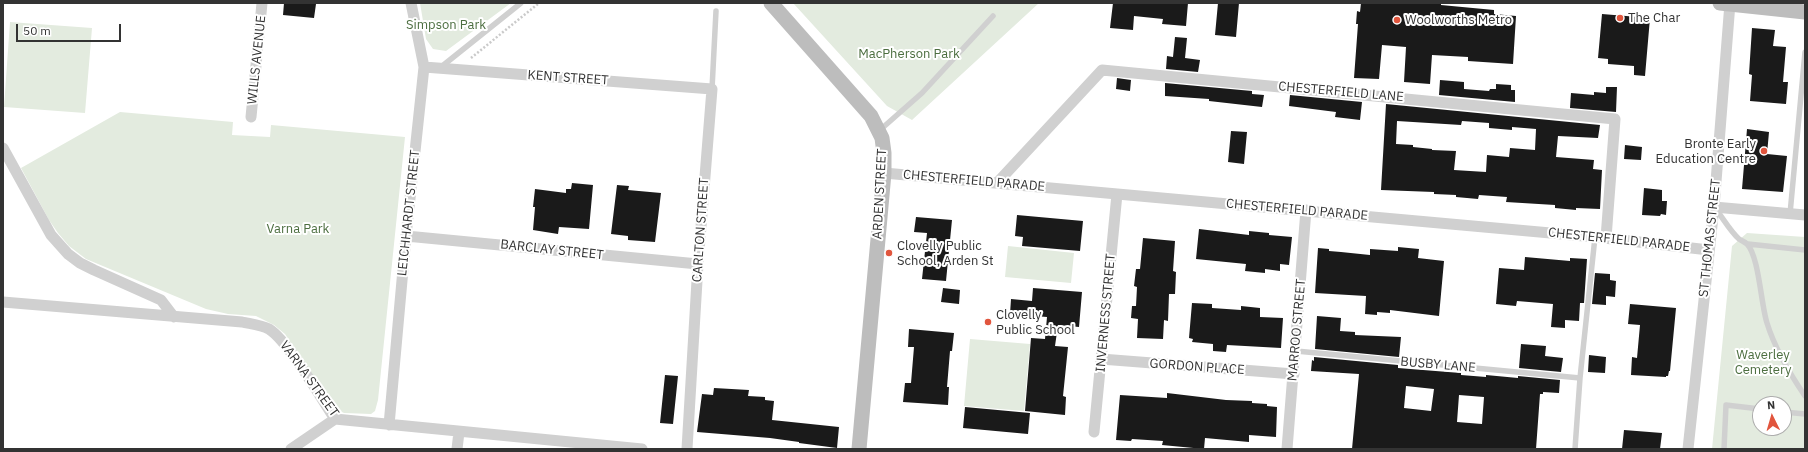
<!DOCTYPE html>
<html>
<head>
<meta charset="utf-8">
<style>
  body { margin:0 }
  #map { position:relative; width:1808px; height:452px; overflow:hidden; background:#fff; font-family:"IBM Plex Sans",sans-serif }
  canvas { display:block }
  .frame { position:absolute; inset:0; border:4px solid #333; pointer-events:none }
  .north { position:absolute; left:1752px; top:396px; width:40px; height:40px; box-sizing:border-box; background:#fff; border:1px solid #adadad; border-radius:50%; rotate:355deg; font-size:11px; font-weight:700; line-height:16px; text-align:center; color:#333 }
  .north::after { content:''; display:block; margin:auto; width:14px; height:18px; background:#e1553d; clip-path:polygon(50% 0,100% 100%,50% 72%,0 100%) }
  .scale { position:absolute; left:16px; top:24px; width:105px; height:18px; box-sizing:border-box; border:2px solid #333; border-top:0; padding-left:5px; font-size:12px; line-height:14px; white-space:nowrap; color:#333; -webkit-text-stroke:3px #fff; paint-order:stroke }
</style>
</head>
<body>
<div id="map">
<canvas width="1808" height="452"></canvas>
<div class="frame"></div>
<div class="north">N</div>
<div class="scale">50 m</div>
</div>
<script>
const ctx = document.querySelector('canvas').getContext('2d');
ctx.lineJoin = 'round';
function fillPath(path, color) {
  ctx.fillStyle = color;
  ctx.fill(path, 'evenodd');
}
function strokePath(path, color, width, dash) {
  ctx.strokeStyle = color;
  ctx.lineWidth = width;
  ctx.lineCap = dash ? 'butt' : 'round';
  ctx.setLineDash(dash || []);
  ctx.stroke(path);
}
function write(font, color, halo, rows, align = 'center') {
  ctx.font = font + ' "IBM Plex Sans",sans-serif';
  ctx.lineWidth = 4;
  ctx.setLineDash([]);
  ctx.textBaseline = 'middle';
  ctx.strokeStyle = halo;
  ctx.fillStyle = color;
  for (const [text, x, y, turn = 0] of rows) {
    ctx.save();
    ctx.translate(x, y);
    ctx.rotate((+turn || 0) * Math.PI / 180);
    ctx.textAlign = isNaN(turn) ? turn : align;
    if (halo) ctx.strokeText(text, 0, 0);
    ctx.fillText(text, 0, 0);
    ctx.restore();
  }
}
fillPath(new Path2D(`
  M420,3H511L446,51L433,49L426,39Z
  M793,3H1039L912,120L887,106Z
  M10,22L92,28L85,113L4,107Z
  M120,112L233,122L232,135L270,137L271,125L405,137L378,400L375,411L371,414L344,413L334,408L285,334L274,325L256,316L228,314L206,309L86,259L69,246L58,233L49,220L21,168Z
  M1747,233L1805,237V449H1712L1732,246ZM1760,404H1784V428H1760Z
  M1008,246L1074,253L1071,283L1005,277Z
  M970,339L1030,344L1024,411L964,406Z`), '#e3ebdf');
fillPath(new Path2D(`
  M284,3L316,4L314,18L283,15Z
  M1113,3H1188L1186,26L1162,24L1163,19L1134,16L1133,30L1110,28Z
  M1218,3H1239L1236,37L1215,35Z
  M1361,3H1441V5L1494,10V14L1516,16L1513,64L1468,61V57L1432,55L1430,84L1404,82L1406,47L1382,45L1379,79L1354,78L1358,24H1356L1357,11L1360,12Z
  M1602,14L1650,18L1645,76L1634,75V66L1608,64V59L1598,58Z
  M1752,28L1775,30L1773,46L1786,47L1783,82H1788L1786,104L1750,101L1752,75L1749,74Z
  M1175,37L1187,38L1185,58L1200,60L1198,72L1166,69L1167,56L1173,57Z
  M1117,78L1131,80L1130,91L1116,89Z
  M1440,80L1464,82V89L1489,91L1490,89H1496V84L1511,85V90H1515V102L1439,95Z
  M1165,83L1252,91V94L1264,95L1262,107L1209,101V99L1165,96Z
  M1606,87H1617L1616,112L1570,108L1571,93L1594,95V92L1606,93Z
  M1290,95L1362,102L1360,120L1335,117L1336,112L1289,106Z
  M1386,104L1600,125L1598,138L1558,136L1556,157L1594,160L1593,169L1602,170L1600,209L1576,208V210L1555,208V205L1506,202L1507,197L1479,195L1478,199L1456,197V195L1434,194V192L1381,190ZM1397,121L1461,125L1462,121L1489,123V128L1512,130V127L1536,129L1535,150L1510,148L1509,157L1487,155L1486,172L1454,170L1456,151L1432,150V149L1413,147V145L1396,144Z
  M1747,129L1769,132L1767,154L1787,156L1783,192L1742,189Z
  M1231,131L1247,132L1244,164L1228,162Z
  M1625,145L1642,147L1641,160L1624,159Z
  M572,183L593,185L589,229L559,227L558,234L533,230L535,207H533L535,189L566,193V189H571Z
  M617,185L629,186L628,190L661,193L655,242L628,240V236L611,234Z
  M1644,188L1662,190V201H1667L1666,215L1661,214L1660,216L1642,215Z
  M1017,215L1083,221L1080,251L1022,246L1023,237L1015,236Z
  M916,217L952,220L946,281L922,279L927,233L914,232Z
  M1199,229L1249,235V231L1269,233V235L1292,237L1289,265L1280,264V271L1265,269V273L1245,271L1246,264L1196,259Z
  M1143,238L1175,241L1173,271L1176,272L1175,294H1169L1168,321L1164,320L1163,339L1137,338L1138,319L1131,318L1132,306H1136L1137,287L1134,286L1136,269H1140Z
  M1398,247L1419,249L1418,258L1444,261L1439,316L1390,310V313L1377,312V315L1365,314L1366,296L1315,293L1318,248L1329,249V251L1341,252L1370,255V249L1398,251Z
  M1525,257L1570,261V258L1587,259L1584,303H1580L1579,321L1565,320V328L1551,327L1553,304L1517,301L1516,306L1496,304L1499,268L1524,270Z
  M1595,273L1610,274V280L1616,281L1615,297L1606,296V305L1592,304Z
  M943,288L960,290L959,304L941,302Z
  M1033,288L1082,292L1079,327L1058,325L1055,346L1068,347L1063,396L1066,397L1065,415L1025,411L1031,338L1045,339L1047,317L1010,314L1011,299L1032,301Z
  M1192,303L1212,304V308L1241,310V306L1260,308V317L1283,318L1281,348L1227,345L1226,352L1213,351V344L1192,342L1193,339L1189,338Z
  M1630,304L1676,308L1670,371H1669L1668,376H1666V377L1631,375L1632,357L1637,358L1640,325L1628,324Z
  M1317,316L1341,318L1340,331L1355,332V335L1401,337L1399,357L1315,349Z
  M909,329L954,333L952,351H950L947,387H949L948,405L903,402L905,383H911L914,347H908Z
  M1521,344L1546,346L1545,356L1563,358L1561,372L1519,368Z
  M1589,355L1606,357L1605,373L1588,372Z
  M1314,357L1398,365V368L1448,372L1461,373V375L1486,377V375L1518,378V376L1560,380L1559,393L1543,392V394H1540L1536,449H1352L1359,374L1311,371L1312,360L1314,361ZM1406,386L1434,389L1431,411L1404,408ZM1459,395L1484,397L1482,424L1457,422Z
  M665,375L678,376L673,424L660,423Z
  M714,388L749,390L748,396L765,397V400L774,401L772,420L839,427L837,448L799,443V442L770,438L697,432L702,394L713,395Z
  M1167,393L1226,400L1252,401V403L1267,404V406L1277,407L1276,437L1249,435V442L1205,438L1204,449L1162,445L1163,441L1132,439L1131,441L1116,440L1120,395L1167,398Z
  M965,407L1030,413L1028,434L963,428Z
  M1624,430L1662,433L1660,449H1622Z`), '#1a1a1a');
strokePath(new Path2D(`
  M471,58L539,3`), '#cacaca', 2.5, [2, 2]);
strokePath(new Path2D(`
  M441,67L521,3
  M712,89L716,11
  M880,130L922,93L993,16
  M1715,208C1723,218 1730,231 1739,239C1742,241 1745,242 1747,244C1759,256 1761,305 1767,323C1775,349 1790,374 1805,396
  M1790,214L1805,52
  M1748,244L1805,250
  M1296,351L1580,378L1595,237
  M1784,412L1805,414
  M1575,449L1580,378
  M1724,449L1726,405L1760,409`), '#d0d0d0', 5.5);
strokePath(new Path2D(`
  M424,67L712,89L698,264L687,449
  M251,117L262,3
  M3,148L51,235L68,254L80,263L94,270L161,300L174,317
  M884,173L1595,237L1709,250
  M997,183L1102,70L1615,119L1606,238
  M1714,207L1805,215
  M406,236L698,264
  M3,302L242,322C251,324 261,325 269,329C288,341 321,398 335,419
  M1101,359L1294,374
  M335,419L642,449
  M389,425L406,236L424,67L411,3
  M1094,432L1117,194
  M291,449L335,419
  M457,449L459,432
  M1287,449L1306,210
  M1688,449L1714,207L1730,3`), '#d0d0d0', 11);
strokePath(new Path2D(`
  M771,3L871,116L882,138L884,153V173L859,449
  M1720,3L1805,12`), '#bdbdbd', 15);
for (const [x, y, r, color] of [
  [1620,18,4,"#e1553d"],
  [1397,20,4,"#e1553d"],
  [1764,151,4,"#e1553d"],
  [889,253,4,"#e1553d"],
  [988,322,4,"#e1553d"]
]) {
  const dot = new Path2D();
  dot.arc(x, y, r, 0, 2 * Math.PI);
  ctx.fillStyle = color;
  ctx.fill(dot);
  strokePath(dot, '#fff', 1.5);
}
write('13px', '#333', '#fff', [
  ["The Char",1628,18],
  ["Woolworths Metro",1405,20],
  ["Bronte Early",1756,144,"right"],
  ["Education Centre",1756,159,"right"],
  ["Clovelly Public",897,246],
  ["School, Arden St",897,261],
  ["Clovelly",996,315],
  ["Public School",996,330]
], 'left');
write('13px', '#4c6e40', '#fff', [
  ["Simpson Park",446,25],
  ["MacPherson Park",909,54],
  ["Varna Park",298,229],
  ["Waverley",1763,355],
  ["Cemetery",1763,370]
]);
write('13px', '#333', '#fff', [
  ["WILLS AVENUE",257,60,-84],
  ["KENT STREET",568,78,4],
  ["CHESTERFIELD LANE",1341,92,5],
  ["CHESTERFIELD PARADE",974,181,5],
  ["ARDEN STREET",880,194,-87],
  ["CHESTERFIELD PARADE",1297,210,5],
  ["LEICHHARDT STREET",409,213,-84],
  ["CARLTON STREET",701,230,-86],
  ["ST THOMAS STREET",1710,238,-84],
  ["CHESTERFIELD PARADE",1619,240,6],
  ["BARCLAY STREET",552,250,6],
  ["INVERNESS STREET",1106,313,-85],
  ["MARROO STREET",1297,330,-85],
  ["BUSBY LANE",1438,365,5],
  ["GORDON PLACE",1197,367,4],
  ["VARNA STREET",309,379,54]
]);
</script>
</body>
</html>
